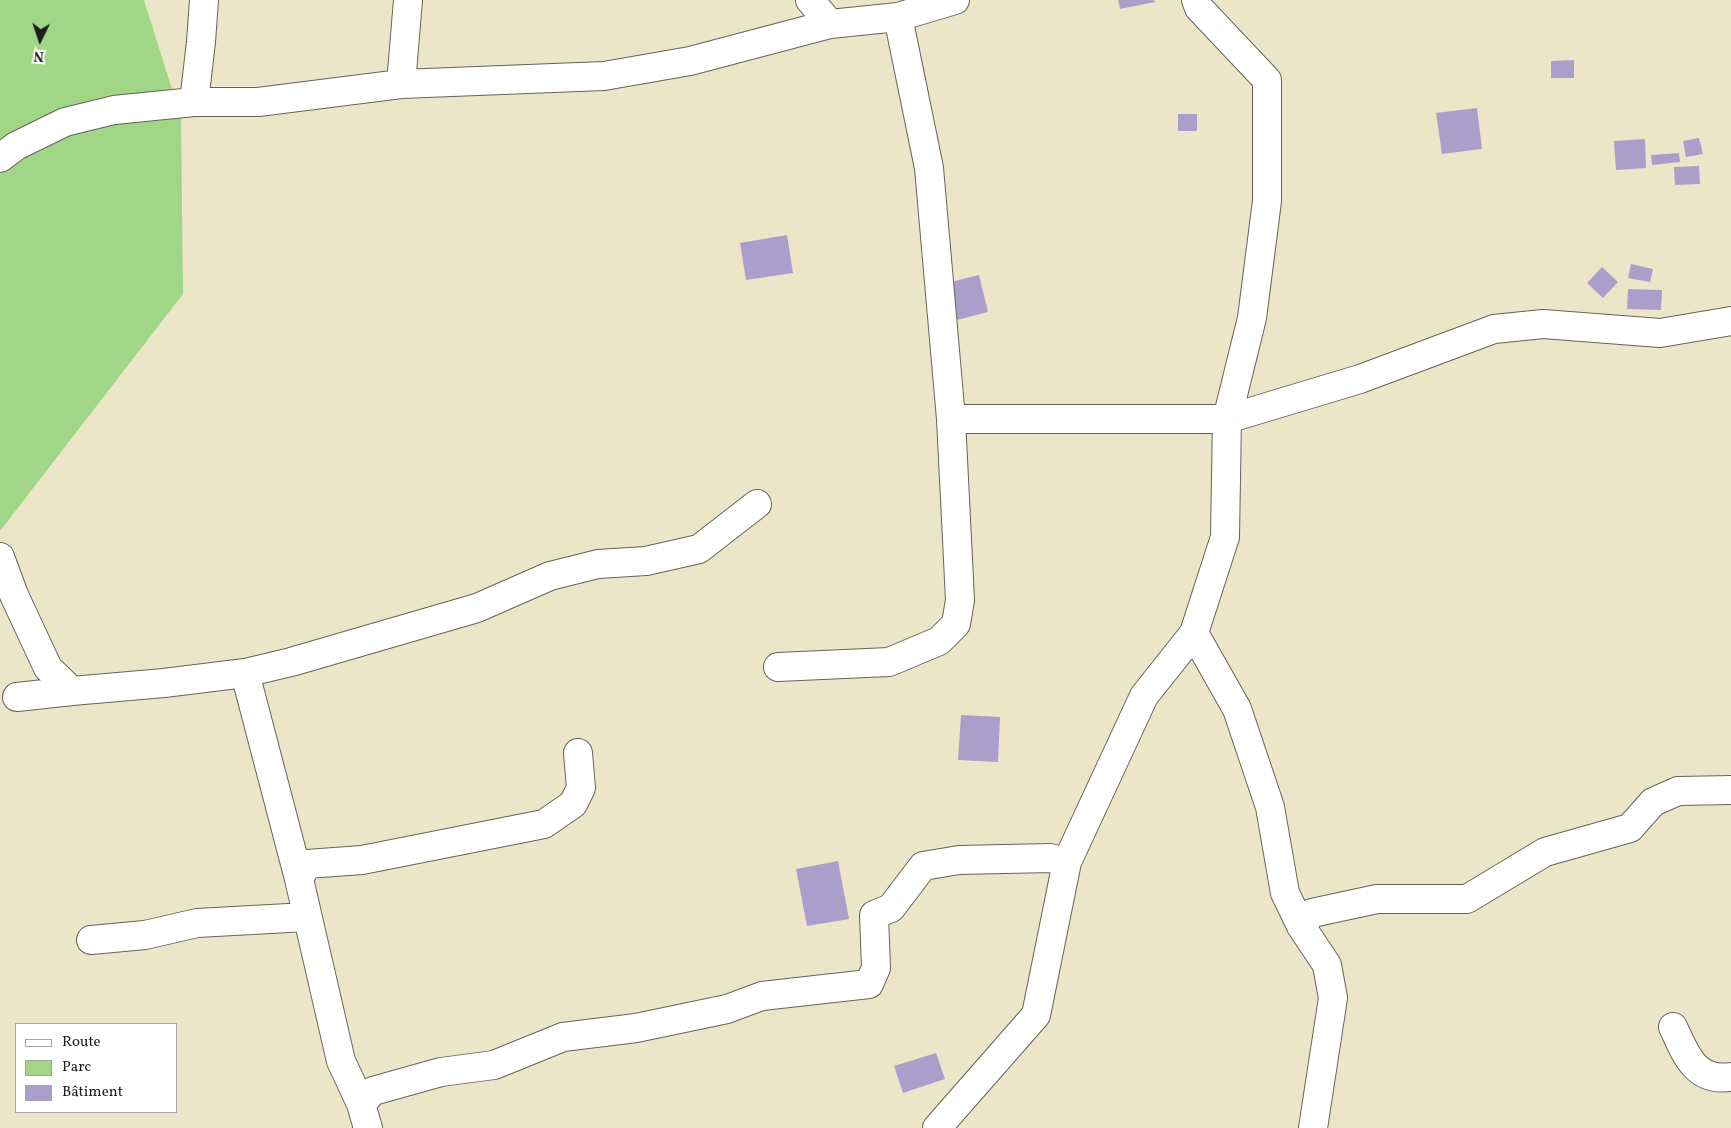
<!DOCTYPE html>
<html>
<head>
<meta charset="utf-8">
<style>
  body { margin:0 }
  #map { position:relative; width:1731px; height:1128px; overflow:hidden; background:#ece6c8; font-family:Vollkorn,serif }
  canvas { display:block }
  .legend { position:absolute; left:15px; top:1023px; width:162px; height:90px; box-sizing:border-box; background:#fff; border:1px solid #a4a4a4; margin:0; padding:6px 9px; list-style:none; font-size:15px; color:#1c1c1c }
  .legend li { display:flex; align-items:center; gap:10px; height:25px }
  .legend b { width:25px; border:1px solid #a4a4a4 }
  .north { position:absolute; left:15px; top:15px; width:50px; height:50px; -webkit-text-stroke:4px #fff; paint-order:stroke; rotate:184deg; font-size:14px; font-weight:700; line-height:20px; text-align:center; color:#1c1c1c }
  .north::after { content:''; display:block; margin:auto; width:18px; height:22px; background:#1c1c1c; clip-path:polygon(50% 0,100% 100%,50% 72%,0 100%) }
</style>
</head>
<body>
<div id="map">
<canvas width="1731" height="1128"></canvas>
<ul class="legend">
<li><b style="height:6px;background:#fff"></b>Route</li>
<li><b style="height:14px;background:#a1d686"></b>Parc</li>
<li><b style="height:14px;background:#aa9ecb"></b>Bâtiment</li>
</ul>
<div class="north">N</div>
</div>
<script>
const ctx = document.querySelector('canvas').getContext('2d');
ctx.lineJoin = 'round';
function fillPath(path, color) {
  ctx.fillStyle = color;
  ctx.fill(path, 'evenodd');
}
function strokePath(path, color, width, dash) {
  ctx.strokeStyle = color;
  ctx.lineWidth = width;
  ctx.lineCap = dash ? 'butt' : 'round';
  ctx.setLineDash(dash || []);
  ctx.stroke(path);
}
fillPath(new Path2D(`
  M0,0H144L181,118L183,294L0,531Z`), '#a1d686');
fillPath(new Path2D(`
  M1118,0H1154L1155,2L1120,9Z
  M1574,60V78H1551V61Z
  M1477,108L1482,149L1442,154L1436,113Z
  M1178,114H1197V131H1178Z
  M1699,138L1703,154L1686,157L1683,141Z
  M1645,139L1646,168L1616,170L1614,141Z
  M1679,153L1680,162L1652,165L1651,155Z
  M1699,166L1700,184L1675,185L1674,167Z
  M787,235L793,273L746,280L740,243Z
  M1631,264L1653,269L1650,282L1628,278Z
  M1602,267L1618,282L1603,298L1587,283Z
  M979,275L988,312L957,320L947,283Z
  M1628,289L1662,290L1661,310L1627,309Z
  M961,715L1000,717L998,762L958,760Z
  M838,861L849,919L807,926L796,869Z
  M936,1053L945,1079L903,1093L894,1066Z`), '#aa9ecb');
const minor = new Path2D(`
  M810,0L830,24
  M401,84L408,0
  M194,102L201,42L204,0
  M0,158L16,146L65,122L114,110L194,102H258L401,84L604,76L690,61L830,24L898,17L955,0
  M951,419H1227L1360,379L1494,329L1543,324L1660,333L1731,321
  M0,557L14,595L48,668L72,691L164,683L245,673L291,662L477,608L550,576L598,564L646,561L699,549L757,504
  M1194,633L1237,709L1270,807L1285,893L1301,926L1327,965L1333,998L1313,1128
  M778,667L889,662L939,641L956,624L960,600L951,419L929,168L898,17
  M245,673L299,879L341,1061L361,1104L368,1128
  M17,697L72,691
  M299,879L307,864L362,860L544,824L573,804L581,788L578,753
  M1301,926L1312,913L1377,899H1467L1545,852L1630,828L1653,802L1678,791L1731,790
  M91,940L145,935L197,923L307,917
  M1673,1027C1686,1055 1695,1082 1731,1077
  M361,1104L373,1091L441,1072L494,1065L563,1037L636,1028L727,1009L762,996L869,984L876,968L874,915L891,908L923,866L959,860L1050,858L1067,862
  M937,1128L1036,1015L1067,862L1144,696L1194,633L1225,537L1227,419L1252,318L1267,201V80L1199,8L1196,0`);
strokePath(minor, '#656358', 30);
strokePath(minor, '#fff', 28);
</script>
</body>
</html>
